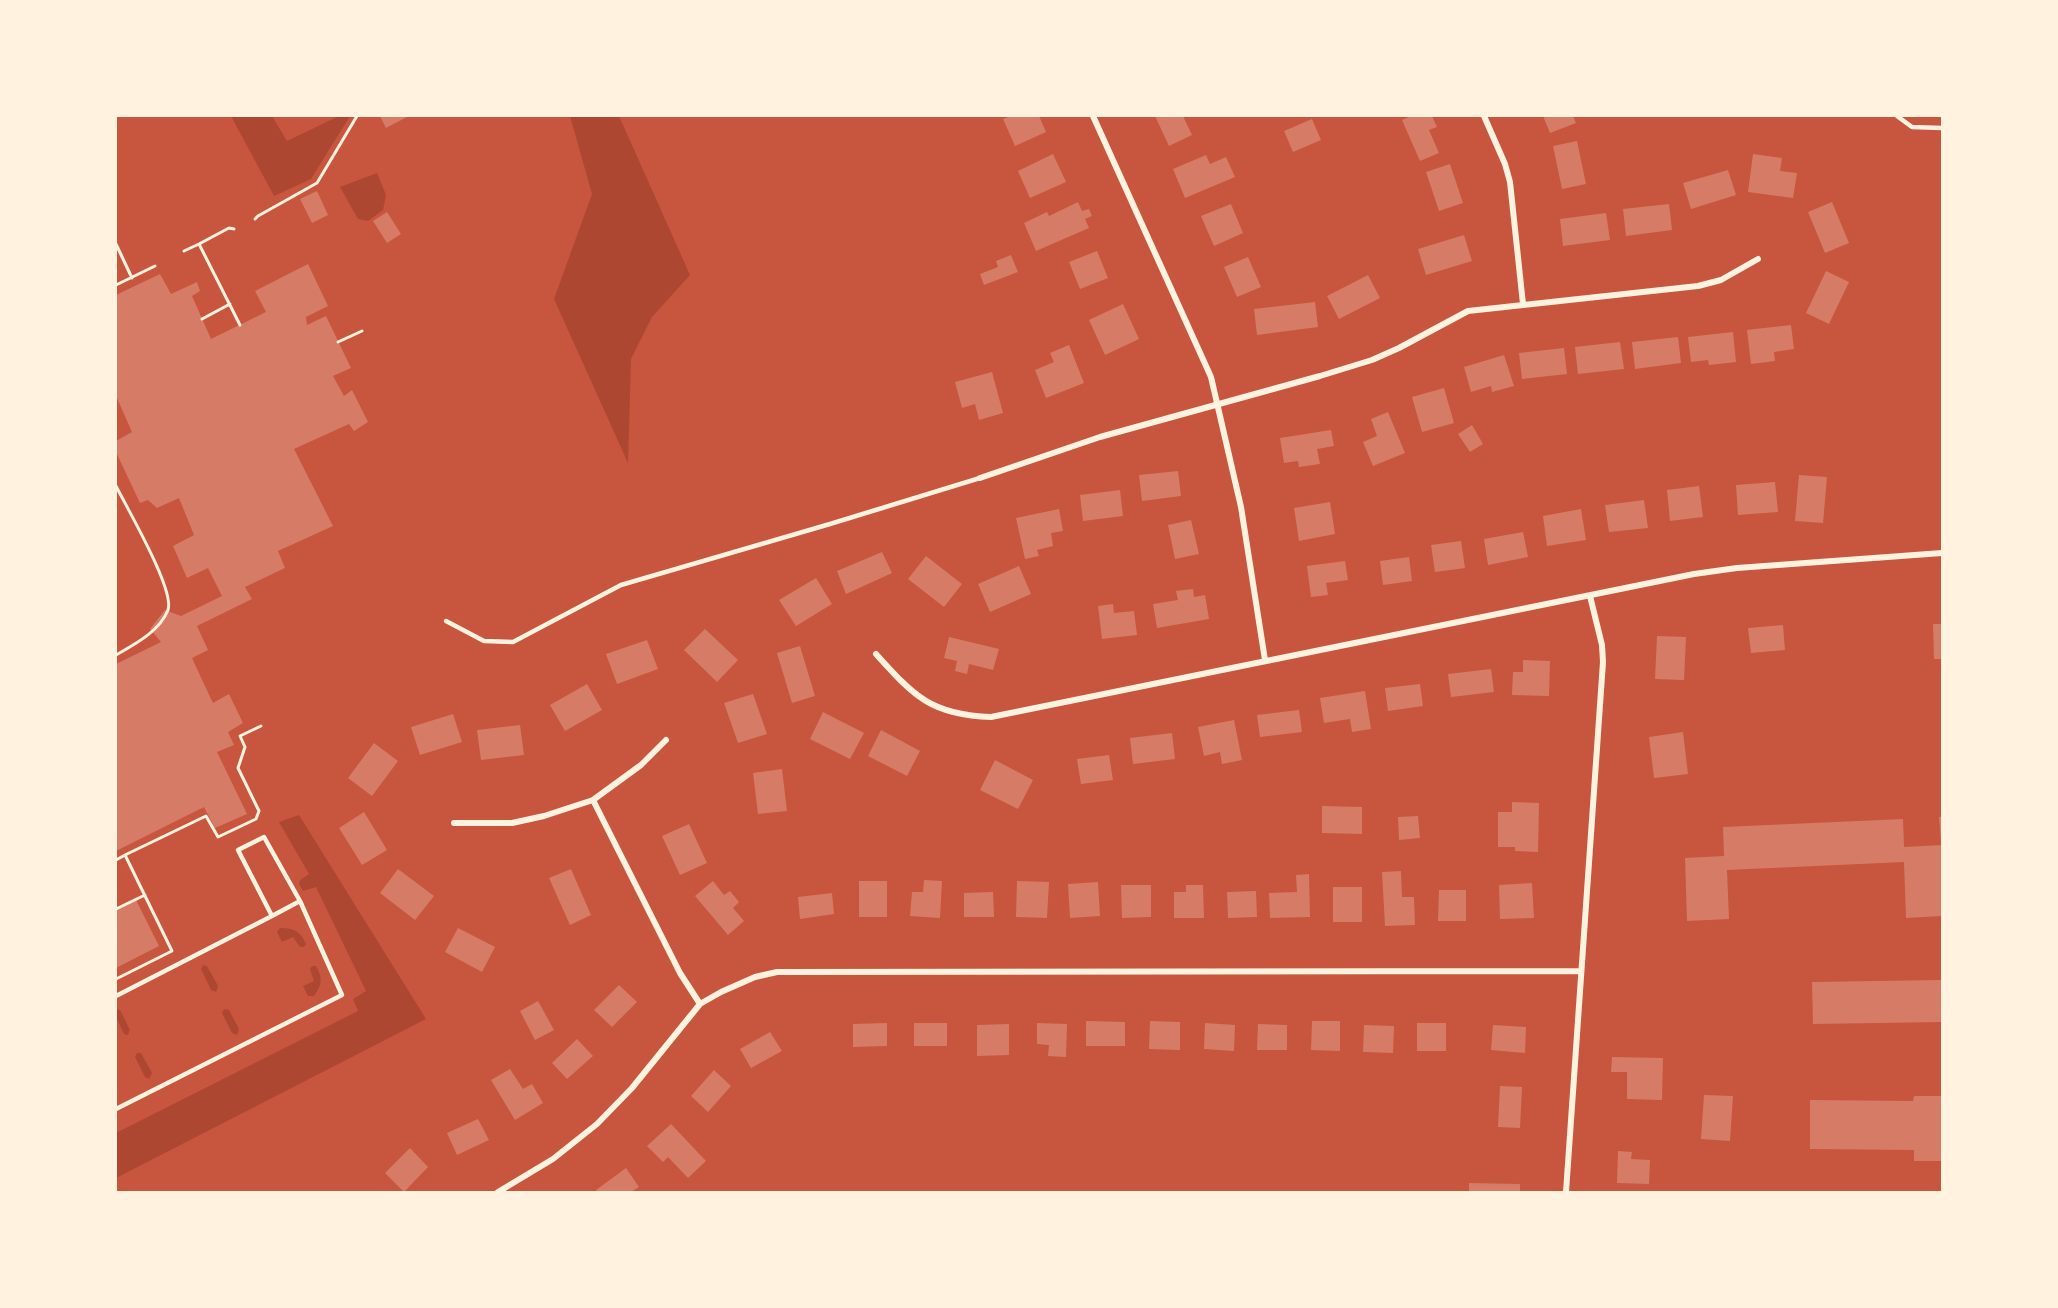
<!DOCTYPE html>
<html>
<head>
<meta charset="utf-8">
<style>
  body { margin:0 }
  #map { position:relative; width:2058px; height:1308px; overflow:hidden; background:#c8553d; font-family:"PT Serif",serif }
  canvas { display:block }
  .frame { position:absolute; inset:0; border:117px solid #fff3e0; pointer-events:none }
</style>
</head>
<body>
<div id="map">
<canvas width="2058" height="1308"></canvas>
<div class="frame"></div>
</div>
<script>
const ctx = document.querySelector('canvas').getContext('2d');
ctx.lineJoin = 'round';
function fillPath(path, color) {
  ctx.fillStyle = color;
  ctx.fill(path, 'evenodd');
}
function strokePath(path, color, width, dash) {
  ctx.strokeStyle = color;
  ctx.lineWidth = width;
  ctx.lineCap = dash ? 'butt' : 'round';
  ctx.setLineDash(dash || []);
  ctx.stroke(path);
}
fillPath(new Path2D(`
  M231,116H272L287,141L339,116H350L311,179L274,196Z
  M570,116H619L690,275L652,317L631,359L628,463L554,299L592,194Z
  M377,173L386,195L383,210L368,221L358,219L340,187Z
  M299,815L426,1019L116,1178V1133L358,1011L353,999L366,991L316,887L303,891L299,884L300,880L309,874L279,822Z
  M280,928C294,928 300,931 306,944L304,947H300L293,937L282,942L277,932Z
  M203,965L207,966L218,986L216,992L211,990L201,969Z
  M312,966H316C323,978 322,985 314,996H308L303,986L314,981L310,969Z
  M116,1009L120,1010L130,1030L128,1035L124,1034L116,1017Z
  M224,1009L229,1010L239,1029L237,1035L232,1033L222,1013Z
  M137,1053H141L152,1073L149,1079L145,1077L135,1057Z`), '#ae4732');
fillPath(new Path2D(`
  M380,116H409L386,128Z
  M1011,116H1039L1046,132L1015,146L1003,119Z
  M1155,116H1183L1192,135L1169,146Z
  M1411,116H1432L1437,127L1429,130L1439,153L1420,161L1402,120Z
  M1543,116H1573L1576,123L1550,133Z
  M1312,119L1321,140L1293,152L1284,131Z
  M1577,141L1586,184L1562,189L1553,146Z
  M1053,154L1066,182L1030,198L1018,171Z
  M1753,154L1782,158L1780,171L1797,173L1793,198L1748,192Z
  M1206,155L1210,164L1226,157L1235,177L1185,198L1173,169Z
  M1450,164L1463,203L1439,211L1426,172Z
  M1728,170L1736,195L1691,209L1683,183Z
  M317,191L328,215L312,223L300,199Z
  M1078,202L1082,211L1089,209L1092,216L1085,219L1089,228L1036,251L1024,223L1047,212L1049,216Z
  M1832,202L1849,243L1825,253L1808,212Z
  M1231,204L1243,233L1214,246L1201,216Z
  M1669,204L1672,230L1626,236L1623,209Z
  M387,212L401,234L387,243L373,221Z
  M1606,213L1610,240L1563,246L1560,219Z
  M1464,235L1472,261L1426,275L1418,249Z
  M1097,251L1108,278L1080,289L1069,262Z
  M1011,255L1018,272L984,285L980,274L998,267L996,261Z
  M1248,257L1261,287L1237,297L1224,267Z
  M308,264L328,306L306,317L307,325L326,316L351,368L333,376L344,396L352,390L368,422L354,431L349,424L294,449L333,526L278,551L285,568L245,587L252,599L197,626L208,650L192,658L211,699L213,703L229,694L243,723L228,732L234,745L217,752L247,814L215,828L204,807L116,851V664L161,642L150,629L165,610L181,616L222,596L208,568L187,578L173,546L194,535L179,498L157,508L148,500L140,503L116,452V441L132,432L116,396V295L160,274L171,294L197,282L200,291L192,296L211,339L266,312L255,291Z
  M1826,271L1849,282L1829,324L1806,313Z
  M1368,275L1380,298L1339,319L1327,296Z
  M1315,302L1318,327L1257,335L1254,309Z
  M1123,304L1139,339L1105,355L1089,320Z
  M1791,325L1794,349L1774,352L1775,361L1751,364L1747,330Z
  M1733,332L1736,362L1709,365L1708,360L1691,362L1688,337Z
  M1678,337L1681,363L1635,369L1632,342Z
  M1620,342L1624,369L1578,374L1575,347Z
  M1069,345L1084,383L1046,398L1035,370L1054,362L1050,353Z
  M1564,348L1567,374L1522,379L1519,353Z
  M1504,355L1514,386L1492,392L1491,386L1471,392L1464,367Z
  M992,372L1003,413L979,420L975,404L962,408L955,382Z
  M1444,388L1454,423L1422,432L1412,397Z
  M1388,412L1405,453L1373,466L1363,442L1377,436L1371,419Z
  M1472,425L1483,444L1470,452L1458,434Z
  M1331,430L1334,446L1317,449L1320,464L1299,467L1298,461L1284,463L1280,438Z
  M1178,471L1181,496L1142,501L1139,475Z
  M1799,475L1827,477L1823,523L1795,521Z
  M1775,482L1778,512L1738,515L1736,485Z
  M1699,486L1703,517L1670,521L1667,490Z
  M1120,490L1123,516L1083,521L1080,495Z
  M1644,500L1648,528L1609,532L1605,505Z
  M1330,502L1335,534L1299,541L1294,508Z
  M1059,509L1063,531L1051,533L1053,546L1037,550L1039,556L1025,559L1016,518Z
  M1581,509L1586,540L1547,546L1543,516Z
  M1191,520L1199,554L1175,559L1168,525Z
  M1523,532L1528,557L1488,565L1484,539Z
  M1461,541L1465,568L1435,572L1431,545Z
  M882,552L892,573L846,594L837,571Z
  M926,556L962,584L944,607L908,579Z
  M1409,557L1412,581L1383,585L1380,561Z
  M1345,561L1348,580L1326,583L1328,595L1311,597L1307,566Z
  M1019,566L1031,594L990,612L978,584Z
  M816,578L832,604L796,626L779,600Z
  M1193,589L1194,597L1205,595L1209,619L1157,628L1153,604L1178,600L1176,591Z
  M1113,604L1114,613L1134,611L1137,635L1102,639L1098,606Z
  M1933,624H1942V659H1934Z
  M1783,625L1785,650L1751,653L1748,628Z
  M705,629L738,660L717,682L684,650Z
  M1657,636L1686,637L1684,680L1655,679Z
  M949,637L999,649L993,670L969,664L967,674L955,671L957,661L944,658Z
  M647,640L658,669L617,684L606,654Z
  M800,646L815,696L792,703L777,653Z
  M1523,660L1550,661L1549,696L1512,695L1513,672H1523Z
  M1491,669L1494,692L1451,697L1448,674Z
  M587,684L602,710L565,731L550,705Z
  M1420,684L1423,706L1388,711L1385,688Z
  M1365,691L1371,729L1352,732L1350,719L1324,723L1320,698Z
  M753,694L767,734L738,743L724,703Z
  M1299,710L1302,732L1260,737L1257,715Z
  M823,712L864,733L850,759L810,739Z
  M453,714L462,742L420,755L411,727Z
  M1234,720L1242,760L1222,764L1220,752L1204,756L1198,727Z
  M520,725L524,755L481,760L477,730Z
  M881,730L920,751L907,776L868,756Z
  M1683,732L1688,774L1654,778L1649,737Z
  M1172,733L1175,759L1133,764L1130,738Z
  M374,743L398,761L372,796L348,778Z
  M1109,755L1113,780L1081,784L1077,759Z
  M995,760L1033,780L1018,809L980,790Z
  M782,769L787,811L758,814L753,773Z
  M1512,802L1539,803L1538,852L1515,851V847H1498V812H1512Z
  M1322,806L1362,807V834L1322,833Z
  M364,812L387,850L362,865L339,828Z
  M1418,816L1420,838L1399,840L1398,817Z
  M1939,817H1942V843H1941Z
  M1903,819L1904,847L1942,845V916L1906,918L1904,862L1727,870L1729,919L1687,921L1685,858L1724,856L1723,827Z
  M689,824L707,863L680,875L662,836Z
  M398,869L434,896L415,920L380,893Z
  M571,869L591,915L570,925L549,878Z
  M1401,871L1402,897H1414L1415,925L1385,926L1382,872Z
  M1309,874L1310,917L1270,918L1269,893L1297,892L1296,875Z
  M924,880L942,881L940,918L910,916L912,892H923Z
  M713,881L724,895L730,891L739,902L733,908L744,921L728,935L695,896Z
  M859,881H887V917H859Z
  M1017,881L1049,882L1047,918L1016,917Z
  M1098,882L1100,916L1070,918L1068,884Z
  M1532,883L1534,918L1500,919L1499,885Z
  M1121,885H1151V917L1122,918Z
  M1186,885H1203L1204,918H1174V892H1186Z
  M1333,887H1362V922H1333Z
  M1439,890H1466V921H1438Z
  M1256,891L1257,917L1228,918L1227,892Z
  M993,892L994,917H964V893Z
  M832,893L834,914L800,919L798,897Z
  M136,900L159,946L116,968V910Z
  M458,928L495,947L482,972L445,952Z
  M1942,980V1022L1813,1024L1812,982Z
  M619,985L637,1002L612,1027L594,1010Z
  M538,1001L554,1030L535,1040L520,1011Z
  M1086,1021L1125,1022V1046H1086Z
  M1150,1021L1180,1022V1050L1149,1049Z
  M1312,1021H1340V1051L1311,1050Z
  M887,1023V1046L853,1047V1024Z
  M914,1023H947V1046H914Z
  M1037,1023L1067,1024L1066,1057L1048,1056L1049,1045L1037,1044Z
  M1205,1023L1235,1025L1234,1051L1204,1049Z
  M1417,1023H1446V1051H1417Z
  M1009,1024V1055L977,1056V1025Z
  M1258,1024L1287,1025V1050H1257Z
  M1364,1025L1394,1026L1393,1053L1363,1052Z
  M1493,1025L1526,1027L1525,1053L1491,1050Z
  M770,1032L782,1051L751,1068L740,1049Z
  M577,1039L593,1056L567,1079L552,1063Z
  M1612,1057L1663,1058L1662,1100L1627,1099V1072H1611Z
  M510,1069L523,1089L532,1084L543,1103L515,1120L491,1080Z
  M714,1070L731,1086L708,1112L691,1096Z
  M1500,1086L1522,1087L1520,1128L1498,1127Z
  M1704,1095L1733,1096L1730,1141L1701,1139Z
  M1914,1096H1942V1161H1914V1150L1810,1149V1100L1913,1101Z
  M478,1119L489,1140L457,1155L447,1133Z
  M671,1124L706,1161L688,1178L668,1157L663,1162L647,1146Z
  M410,1148L428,1167L404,1192L385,1173Z
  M1618,1151L1632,1152L1631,1159L1650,1160L1649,1184L1617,1183Z
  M626,1168L639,1187L631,1192H598L596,1190Z
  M1469,1183L1520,1184V1192H1469Z`), '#d67c66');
strokePath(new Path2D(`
  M255,219L258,216L317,183L357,116
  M234,229L229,228L199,244L240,325
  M116,244L132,278
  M184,251L199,244
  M116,285L155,266
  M202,319L230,304
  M338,342L362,331
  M116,486C127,508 175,590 168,610C159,632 135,644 116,655
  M116,860L125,855
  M116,909L145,895
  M116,979L172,951L125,855L206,816L218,837L256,819L259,811L238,768L245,747L240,736L261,726`), '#fff3e0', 3);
strokePath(new Path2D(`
  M1897,116L1912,127L1942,128
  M446,621L484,641L513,642L621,585L830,524L980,478
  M272,916L300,901
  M116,996L272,916L238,850L264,837L300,901L342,995L116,1109`), '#fff3e0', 4.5);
strokePath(new Path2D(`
  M1093,116L1211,377L1241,507L1265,660
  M1484,116L1505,164L1510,182L1523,304
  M980,478L1100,437L1320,376L1372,360L1399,348L1468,311L1698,286L1721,280L1758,259
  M876,654C914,696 931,715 991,717L1694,574L1737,568L1942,553
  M593,800L680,973L700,1004
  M454,823H512L544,816L593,800L641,765L666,740
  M498,1192L553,1159L597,1124L632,1088L700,1004L721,992L755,977L777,972L1581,971
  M1566,1192L1603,662L1602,645L1590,596`), '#fff3e0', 6);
</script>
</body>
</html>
